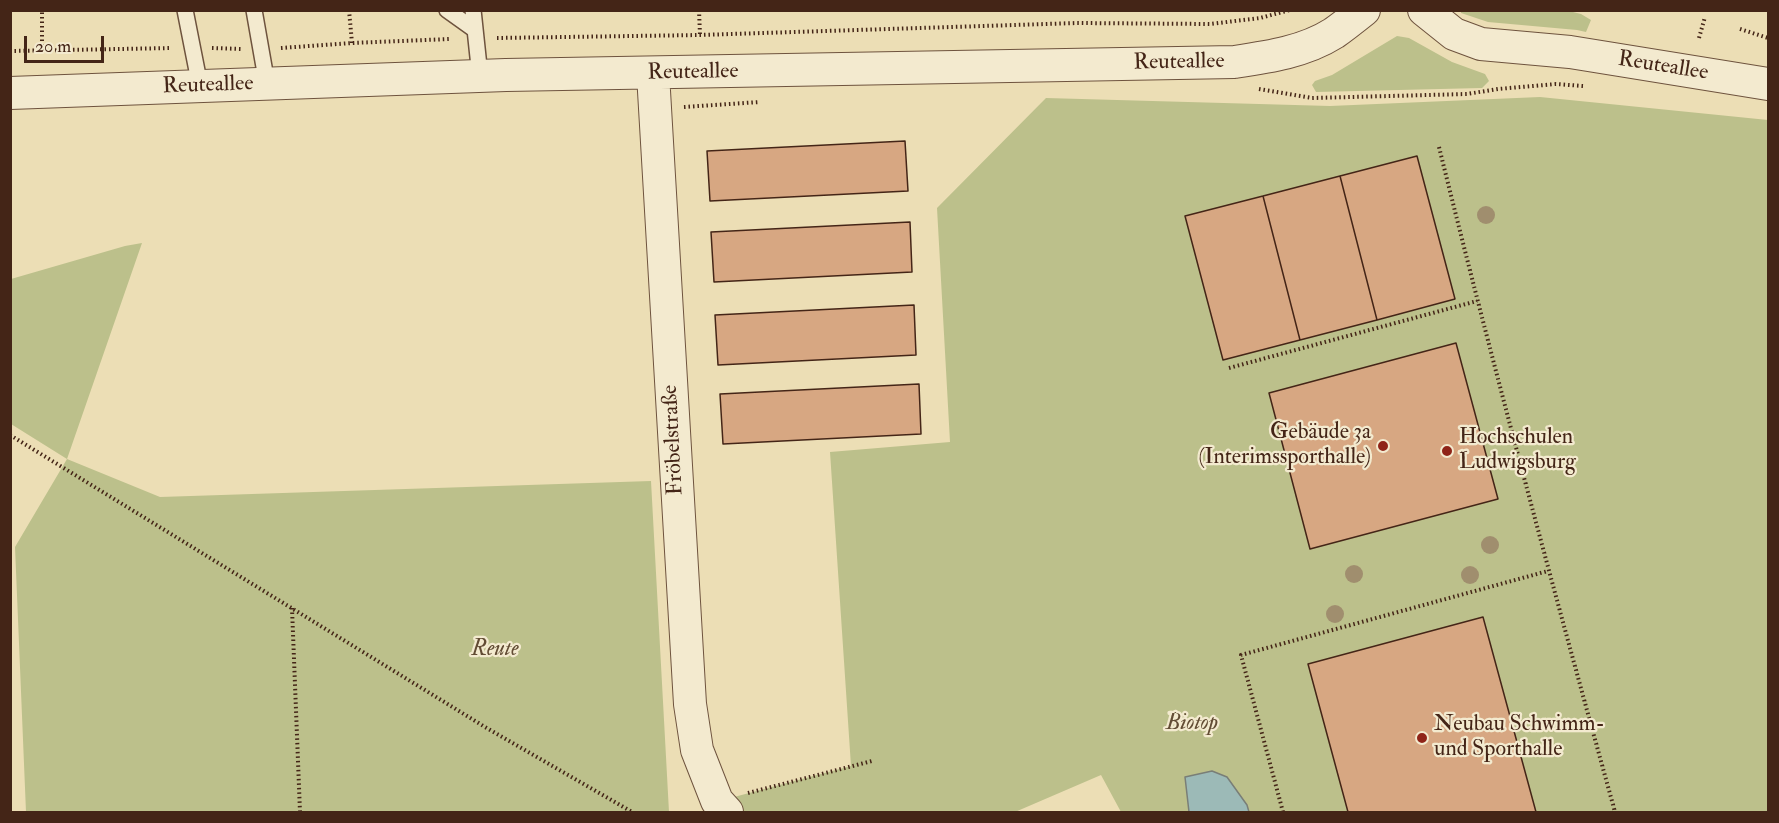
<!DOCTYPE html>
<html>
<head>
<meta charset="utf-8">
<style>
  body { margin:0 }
  #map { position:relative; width:1779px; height:823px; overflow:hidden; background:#ecdeb5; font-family:"IM FELL Double Pica",serif }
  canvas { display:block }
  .frame { position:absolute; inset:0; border:12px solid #442517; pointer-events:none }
  .scale { position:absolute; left:24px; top:36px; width:80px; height:27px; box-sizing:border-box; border:3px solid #442517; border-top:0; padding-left:8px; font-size:18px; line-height:21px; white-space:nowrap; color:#442517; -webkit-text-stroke:4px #f3eacf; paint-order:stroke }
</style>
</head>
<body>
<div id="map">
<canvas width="1779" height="823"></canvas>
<div class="frame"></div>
<div class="scale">20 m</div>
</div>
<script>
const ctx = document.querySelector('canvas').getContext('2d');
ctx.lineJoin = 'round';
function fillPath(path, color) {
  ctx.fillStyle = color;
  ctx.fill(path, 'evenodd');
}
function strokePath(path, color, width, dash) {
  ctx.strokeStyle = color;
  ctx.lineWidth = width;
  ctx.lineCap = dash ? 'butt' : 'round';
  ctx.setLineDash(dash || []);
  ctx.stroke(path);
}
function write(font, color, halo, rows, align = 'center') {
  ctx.font = font + ' "IM FELL Double Pica",serif';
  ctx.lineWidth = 4.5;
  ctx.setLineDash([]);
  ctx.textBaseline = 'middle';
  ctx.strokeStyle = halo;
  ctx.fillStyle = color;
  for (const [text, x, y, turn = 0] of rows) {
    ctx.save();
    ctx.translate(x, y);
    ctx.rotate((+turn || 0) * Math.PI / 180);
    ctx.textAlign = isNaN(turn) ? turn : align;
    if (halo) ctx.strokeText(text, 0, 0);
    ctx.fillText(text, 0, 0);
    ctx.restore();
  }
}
fillPath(new Path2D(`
  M1461,11H1569L1581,14L1591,20L1586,32L1577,30L1488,22L1461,13Z
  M1397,36L1409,38L1452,62L1485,74L1489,81L1482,88L1316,92L1312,85L1315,81L1332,75Z
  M1540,97L1768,120V812H1249L1247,805L1185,777L1189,812H1121L1101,775L1015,812H743L734,797L851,766L830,452L950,442L937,208L1046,98L1330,106Z
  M142,243L67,459L160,497L651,481L669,812H26L15,547L67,459L11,424V279L125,246Z`), '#bcc08b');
const water = new Path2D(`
  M1212,771L1227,777L1247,805L1249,812H1189L1185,777Z`);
fillPath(water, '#9cbab7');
strokePath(water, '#797e77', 1.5);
const building = new Path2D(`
  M905,141L908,191L710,201L707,151Z
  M1417,156L1455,299L1377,320L1340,176Z
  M1340,176L1377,320L1300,340L1263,196Z
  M1263,196L1300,340L1223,360L1185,216Z
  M910,222L912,272L714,282L711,232Z
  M914,305L916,355L718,365L715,315Z
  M1456,343L1498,499L1310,549L1269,393Z
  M919,384L921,434L723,444L720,394Z
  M1483,617L1536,812H1348L1308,664Z`);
fillPath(building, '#d7a782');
strokePath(building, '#442517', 1.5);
const service = new Path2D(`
  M185,10L200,86
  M254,10L267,84
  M447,10L475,30
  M473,10L480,76`);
const minor = new Path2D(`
  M1424,10L1454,34L1481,44L1570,52L1768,84
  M653,74L690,704L697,750L717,801L727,812
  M10,93L506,75L1234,62C1268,57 1304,52 1334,33C1344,26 1354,18 1364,10`);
strokePath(service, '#6e533e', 18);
strokePath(minor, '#6e533e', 34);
strokePath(new Path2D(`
  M349,10L352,43
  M699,10L700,35
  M1740,29L1768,38
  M497,38L700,35L1077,23L1210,24L1260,18L1290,10
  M1699,38L1705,17
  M212,48L241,49
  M281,48L352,43L450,39
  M42,50V10
  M10,51L172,48
  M1259,89L1312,98L1467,94L1498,89L1556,84L1583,86
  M684,107L760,102
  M1439,147C1494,370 1554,591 1615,812
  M1229,368L1477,301
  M10,435L485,727L632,812
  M292,608L300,812
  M748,793L872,761
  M1283,812L1241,655L1548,571`), '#442517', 4, [1.5, 3]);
strokePath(service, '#f3eacf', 15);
strokePath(minor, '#f3eacf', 32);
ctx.fillStyle = '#a08e6e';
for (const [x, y] of [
  [1486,215],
  [1490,545],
  [1354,574],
  [1470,575],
  [1335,614]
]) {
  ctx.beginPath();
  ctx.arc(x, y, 9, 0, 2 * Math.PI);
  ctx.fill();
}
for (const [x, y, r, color] of [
  [1383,446,6,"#8f2418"],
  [1447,451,6,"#8f2418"],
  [1422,738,6,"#8f2418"]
]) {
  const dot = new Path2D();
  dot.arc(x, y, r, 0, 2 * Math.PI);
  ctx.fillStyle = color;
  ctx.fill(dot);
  strokePath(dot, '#f3eacf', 2);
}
write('22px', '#442517', '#f3eacf', [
  ["Reuteallee",1179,63,-1],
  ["Reuteallee",1663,67,9],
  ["Reuteallee",693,73,-1],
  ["Reuteallee",208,86,-2],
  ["Fröbelstraße",674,440,-93]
]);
write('22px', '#442517', '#f3eacf', [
  ["Gebäude 3a",1371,433,"right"],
  ["(Interimssporthalle)",1371,458,"right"],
  ["Hochschulen",1459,438],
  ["Ludwigsburg",1459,463],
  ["Neubau Schwimm-",1434,725],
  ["und Sporthalle",1434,750]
], 'left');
write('italic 22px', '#624c34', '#f3eacf', [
  ["Reute",495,650],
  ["Biotop",1192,724]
]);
</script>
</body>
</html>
